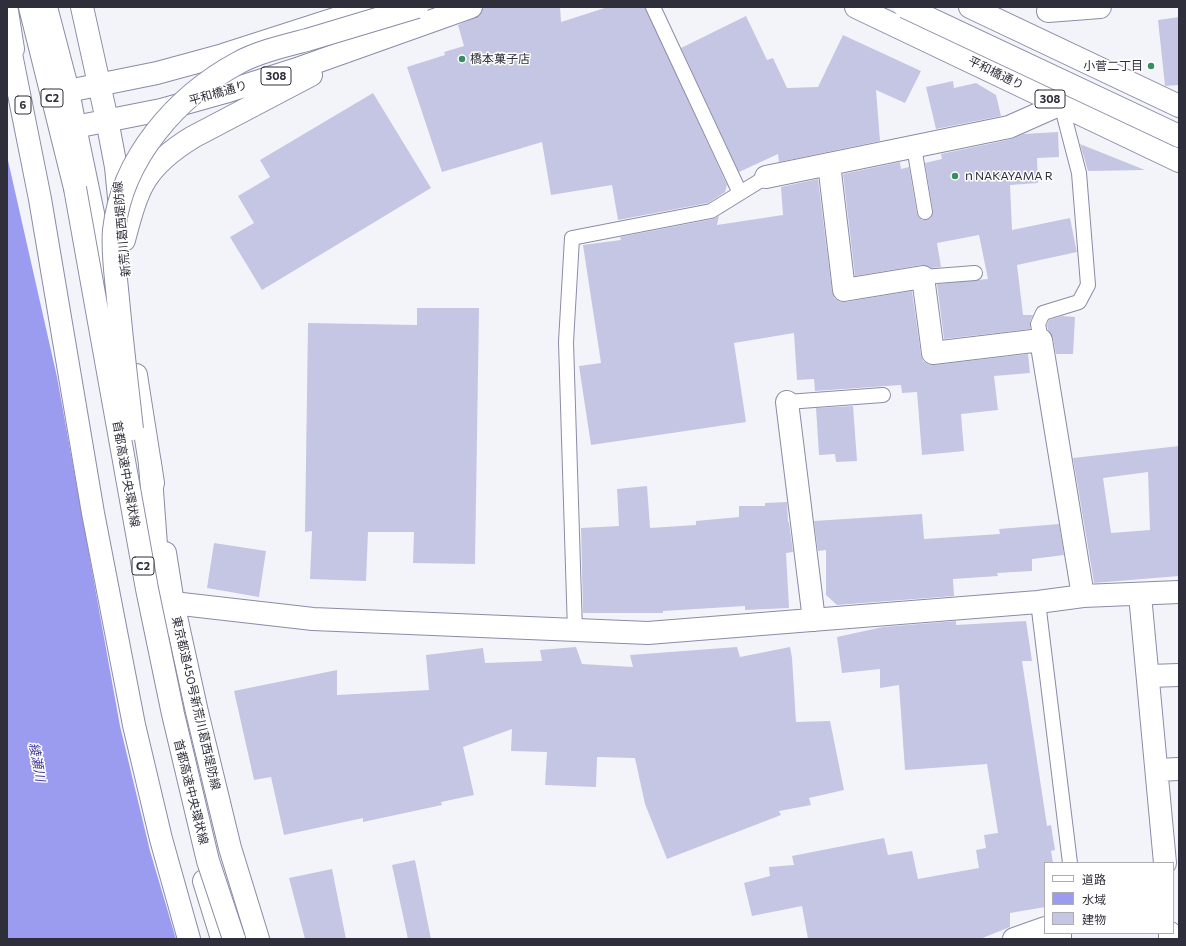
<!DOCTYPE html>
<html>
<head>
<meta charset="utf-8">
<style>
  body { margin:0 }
  #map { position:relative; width:1186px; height:946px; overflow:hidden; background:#f3f4fa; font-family:Commissioner,"Noto Sans JP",sans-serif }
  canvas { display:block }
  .frame { position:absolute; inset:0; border:8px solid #2f2f3b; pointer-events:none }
  .legend { position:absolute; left:1044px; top:862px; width:130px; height:72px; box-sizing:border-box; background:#fff; border:1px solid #acacb1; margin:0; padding:5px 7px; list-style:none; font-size:12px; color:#2f2f3b }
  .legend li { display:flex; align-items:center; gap:8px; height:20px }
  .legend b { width:20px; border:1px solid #acacb1 }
</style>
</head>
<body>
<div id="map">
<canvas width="1186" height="946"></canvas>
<div class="frame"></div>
<ul class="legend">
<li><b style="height:5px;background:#fff"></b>道路</li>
<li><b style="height:11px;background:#9b9bf0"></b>水域</li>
<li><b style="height:11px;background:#c5c6e3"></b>建物</li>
</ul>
</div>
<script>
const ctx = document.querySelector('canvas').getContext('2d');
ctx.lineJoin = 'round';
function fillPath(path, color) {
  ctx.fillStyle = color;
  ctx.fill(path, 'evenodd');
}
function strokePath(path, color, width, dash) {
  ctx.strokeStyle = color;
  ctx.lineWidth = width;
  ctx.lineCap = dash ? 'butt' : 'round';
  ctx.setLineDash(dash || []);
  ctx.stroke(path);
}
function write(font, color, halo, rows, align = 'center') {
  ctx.font = font + ' Commissioner,"Noto Sans JP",sans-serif';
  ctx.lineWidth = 3;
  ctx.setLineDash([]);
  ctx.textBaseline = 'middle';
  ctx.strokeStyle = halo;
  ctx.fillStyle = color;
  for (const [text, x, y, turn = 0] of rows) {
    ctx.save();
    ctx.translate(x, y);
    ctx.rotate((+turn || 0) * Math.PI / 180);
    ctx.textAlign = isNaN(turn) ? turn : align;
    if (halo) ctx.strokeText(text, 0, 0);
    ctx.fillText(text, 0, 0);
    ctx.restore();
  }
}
fillPath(new Path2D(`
  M7,156L57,377L120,726L150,851L176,939H8Z`), '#9b9bf0');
fillPath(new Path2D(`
  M483,7H560L561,22L608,7H645L727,185L725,192L708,203L618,220L612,185L551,195L542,142L442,172L407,67L445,55L444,52L464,46L458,25L480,15Z
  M746,16L767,60L773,58L787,88L818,87L843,35L921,71L905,103L876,90L880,141L779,162L778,154L739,172L681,48Z
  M1179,17V85L1165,86L1158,20Z
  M953,81L954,88L976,83L996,95L1001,116L936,129L926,87Z
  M373,93L431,188L262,290L230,237L254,223L238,196L270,177L260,160Z
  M1058,132L1059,157L1037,158L1038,183L1010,185L1012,230L1070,218L1076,248L1077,252L1017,265L1023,315H1033L1030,321V329L944,339L937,284L988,279L979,235L937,243L941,267L931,268L921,265L855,276L843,174L900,162L901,169L909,167L917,214L922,220H927L931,218L933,211L925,163L942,159L941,154L1012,139L1023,134Z
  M1080,144L1145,170L1088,171Z
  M818,179L832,291L834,298L840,302H846L912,291L921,355L923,361L929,365H934L1028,354L1030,373L994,376L998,410L961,414L964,451L922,455L917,392L902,393L901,385L815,391L814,379L797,380L794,333L734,343L746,422L591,445L579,366L601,363L583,245L621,240L620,237L713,219L719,216L717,225L783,215L781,187Z
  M417,308H479L475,564L413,563L414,532H368L366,581L310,579L312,531L305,532L308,323L417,325Z
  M1062,316L1075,317L1073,354H1056L1053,338L1048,330L1047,325L1049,320Z
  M853,406L857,461L836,462L835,454L819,455L816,408Z
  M1179,446V576L1094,583L1073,458ZM1148,472L1150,530L1111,533L1103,478Z
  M647,486L650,528L696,525V521L739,517V506H765V503L787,502L788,522H789L793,552L786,553L789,608L745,610V606L663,611V613H583L581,528L619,526L617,489Z
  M922,514L924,539L1000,534L999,529L1059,524L1064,555L1032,559V571L997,573L998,576L953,579L954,596L837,605L826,595V550L818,551L814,521Z
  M214,543L266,551L259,597L207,588Z
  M956,621V625L1026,621L1032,661H1022L1047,826L1051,825L1055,850L1051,851L1053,863H1045V907L1010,913V927L980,939H808L802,906L752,916L744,883L770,876L769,867L794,865L792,856L884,838L888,855L912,851L918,879L979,868L976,850L986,848L984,835L998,833L987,764L905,770L899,685L880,688V669L842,673L837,637L883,627Z
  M576,647L582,664L633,667L630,655L737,647L740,657L790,647L792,658L796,722L830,721L844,790L809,798L811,805L779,811L781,815L667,859L645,804L635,758L597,757L596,787L545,785L547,752L511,751L512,729L463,747L474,795L441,802L442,805L363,822V818L284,835L271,777L254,780L234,691L337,670V695L429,690L426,655L483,648L485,663L542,661L540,650Z
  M415,860L431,939H408L392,865Z
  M332,869L346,939H305L289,878Z`), '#c5c6e3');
const lane = new Path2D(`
  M653,7L740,193
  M914,147L925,212
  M923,277L975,273
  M1041,340L1038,324L1043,313L1079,302L1088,285L1079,173L1061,104
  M787,402L883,395
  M1038,602L1070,863
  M575,631L566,342L572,238L711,211L766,177`);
const street = new Path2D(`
  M1048,11L1100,7
  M829,164L844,290L923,277L933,353L1041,340L1083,596
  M766,177L1009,127L1061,104
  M787,402L814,620
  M1140,595L1165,863
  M173,603L313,619L648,633L1038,602L1083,596L1179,592
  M1149,676L1179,675
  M1157,770L1179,769
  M1014,939L1045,928
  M1060,939V933
  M1170,939V933`);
const secondary = new Path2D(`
  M107,120L116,167L120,208
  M75,127L100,247L112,284
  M136,375L153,483
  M165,553L173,603L197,712L230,848L258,939`);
const primary = new Path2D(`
  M46,7L68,91L75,127L161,110L225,92L294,70L471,7
  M82,7L107,120
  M856,7L1179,161
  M970,7L1179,106
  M68,91L157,73L223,55L372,7
  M124,240C138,187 144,167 193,137L311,75`);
const highway = new Path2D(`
  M30,7L75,188
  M7,11L13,49
  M7,34L40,199L93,513L134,725L161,839L189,939
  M150,464L162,626
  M204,881L222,939`);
strokePath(lane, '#8a8ba7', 16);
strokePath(street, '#8a8ba7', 24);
strokePath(secondary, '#8a8ba7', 24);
strokePath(primary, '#8a8ba7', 24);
strokePath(highway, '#8a8ba7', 24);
strokePath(lane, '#fff', 14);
strokePath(street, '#fff', 22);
strokePath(secondary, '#fff', 22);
strokePath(primary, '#fff', 22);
strokePath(highway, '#fff', 22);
const highwayBridge = new Path2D(`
  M905,7L1179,136
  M75,188L147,589L173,714L208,861L234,939
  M132,429C127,385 122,342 118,299C116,277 112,252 114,230C122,158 177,96 238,63C258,52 284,46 307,40C343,29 380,18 417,7`);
strokePath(highwayBridge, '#8a8ba7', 24, []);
strokePath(highwayBridge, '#fff', 22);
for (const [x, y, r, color] of [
  [462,59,4,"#368d62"],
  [1151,66,4,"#368d62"],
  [955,176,4,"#368d62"]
]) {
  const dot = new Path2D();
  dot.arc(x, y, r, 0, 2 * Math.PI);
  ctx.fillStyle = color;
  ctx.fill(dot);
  strokePath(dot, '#fff', 1.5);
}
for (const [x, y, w] of [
  [276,76,30],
  [52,98,22],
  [1050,99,30],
  [23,105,16],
  [143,566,22]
]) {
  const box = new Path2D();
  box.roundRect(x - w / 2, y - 9, w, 18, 3);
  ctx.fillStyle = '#fff';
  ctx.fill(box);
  strokePath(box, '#2f2f3b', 1);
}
write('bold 11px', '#2f2f3b', null, [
  ["308",276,76],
  ["C2",52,98],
  ["308",1050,99],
  ["6",23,105],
  ["C2",143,566]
]);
write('12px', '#2f2f3b', '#fff', [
  ["橋本菓子店",470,59],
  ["小菅二丁目",1143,66,"right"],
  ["ｎNAKAYAMA R",963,176]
], 'left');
write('12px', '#2f2f3b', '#fff', [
  ["平和橋通り",996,73,26],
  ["平和橋通り",218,93,-16],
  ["新荒川葛西堤防線",122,229,-95],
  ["首都高速中央環状線",126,474,80],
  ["東京都道450号新荒川葛西堤防線",196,703,77],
  ["首都高速中央環状線",191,792,76]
]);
write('italic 13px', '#433899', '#fff', [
  ["綾瀬川",37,762,80]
]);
</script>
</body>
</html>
